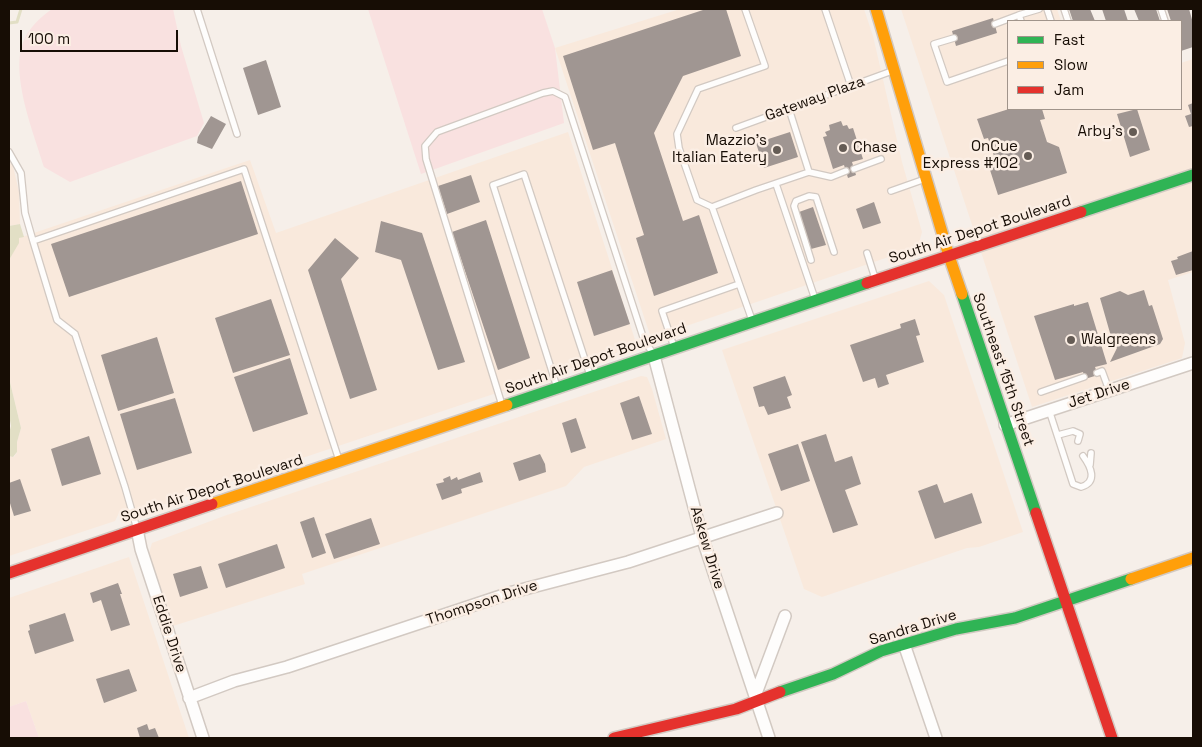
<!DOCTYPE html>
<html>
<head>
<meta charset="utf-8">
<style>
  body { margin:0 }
  #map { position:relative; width:1202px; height:747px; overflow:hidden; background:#f6efe9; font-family:"Space Grotesk",sans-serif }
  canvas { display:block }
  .frame { position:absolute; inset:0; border:10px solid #170d05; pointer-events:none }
  .legend { position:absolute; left:1007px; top:20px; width:175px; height:90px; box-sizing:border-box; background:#fbeee4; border:1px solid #a0948b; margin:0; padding:6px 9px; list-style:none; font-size:15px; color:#170d05 }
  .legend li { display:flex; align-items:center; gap:10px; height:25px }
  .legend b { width:25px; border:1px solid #a0948b }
  .scale { position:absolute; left:20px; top:30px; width:158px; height:22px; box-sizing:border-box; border:2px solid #170d05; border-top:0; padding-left:6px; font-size:15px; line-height:18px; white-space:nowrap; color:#170d05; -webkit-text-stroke:4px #fbeee4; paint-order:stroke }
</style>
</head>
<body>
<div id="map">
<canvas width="1202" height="747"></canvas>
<div class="frame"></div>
<ul class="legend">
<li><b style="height:6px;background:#30b455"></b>Fast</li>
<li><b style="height:6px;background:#ff9f0a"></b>Slow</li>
<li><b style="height:6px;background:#e5322d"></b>Jam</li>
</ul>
<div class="scale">100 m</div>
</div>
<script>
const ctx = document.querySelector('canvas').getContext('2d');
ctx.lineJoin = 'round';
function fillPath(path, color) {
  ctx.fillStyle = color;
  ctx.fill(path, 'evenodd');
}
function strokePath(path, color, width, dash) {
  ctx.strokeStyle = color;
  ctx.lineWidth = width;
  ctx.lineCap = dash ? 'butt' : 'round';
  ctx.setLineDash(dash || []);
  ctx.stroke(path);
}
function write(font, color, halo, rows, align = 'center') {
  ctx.font = font + ' "Space Grotesk",sans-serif';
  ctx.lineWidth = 5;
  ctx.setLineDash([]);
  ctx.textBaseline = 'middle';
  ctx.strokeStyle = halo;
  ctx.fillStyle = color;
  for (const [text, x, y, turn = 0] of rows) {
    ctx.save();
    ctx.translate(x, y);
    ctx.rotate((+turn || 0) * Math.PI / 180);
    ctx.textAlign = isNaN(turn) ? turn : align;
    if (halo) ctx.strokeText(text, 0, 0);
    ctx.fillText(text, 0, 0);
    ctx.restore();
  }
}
fillPath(new Path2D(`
  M680,9H864L873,36L902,162L922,232L919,243L915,248L651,338L555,48Z
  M901,9H1057L1061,21H1008V109H1181V63L1193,59V272L1168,280L1185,343L1182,358L1032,407Z
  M568,132L637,346L153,508L119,513L115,521L9,556V456L14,457L17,452V442L21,428L9,378V260L19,238L250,160L276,233Z
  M9,161L13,166L19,192L20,224L9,226Z
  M929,281L944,295L1023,532L979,547L967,548L822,597L804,589L722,350Z
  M641,376L647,377L652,389L666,439L584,467L566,486L302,574L305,584L173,626L149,553L152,543L224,516Z
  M129,557L189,738H39L26,701L9,707V598Z`), '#f9e9dc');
fillPath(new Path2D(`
  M52,9H173L181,46L204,123L197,136L70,182L44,167C34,133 7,69 26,36C32,25 42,16 52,9Z
  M368,9H542L555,48L564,123L421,174Z
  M26,701L39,738H9V707Z`), '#f9e1e0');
fillPath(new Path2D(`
  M20,224L24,237L19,238V243L9,260V226Z
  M9,378L21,428L17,442V452L13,457L9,456V433L11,426L9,415Z`), '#e2dfc5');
strokePath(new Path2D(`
  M9,23L17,22L21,9`), '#e2dfc5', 3);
fillPath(new Path2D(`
  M706,9H726L741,56L683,76L654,133L683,221L699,215L718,273L654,296L636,238L644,235L615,143L593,150L563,56Z
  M1069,9H1090L1095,21H1073Z
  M1102,9H1124L1128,21H1106Z
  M1134,9H1156L1160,21H1139Z
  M1167,9H1189L1193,23V47L1181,51V21H1171Z
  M993,18L997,33L956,46L952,31Z
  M266,60L281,107L258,115L243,68Z
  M1193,103V126L1189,127L1185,116L1191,114L1188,105Z
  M1009,109H1042L1045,119L1040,120L1047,142L1059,147L1067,173L998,195L990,170L995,159L988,138L984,139L977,119Z
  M1137,109L1150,150L1130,157L1117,114Z
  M211,116L226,124L212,149L197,143L198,137Z
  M841,121L843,126L847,125L849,129L853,128L863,159L852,162L856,175L848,178L844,165L833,169L823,137L827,136L825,132L830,130L829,125Z
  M790,132L798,157L764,168L756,143Z
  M471,175L480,202L447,214L438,186Z
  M241,181L258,234L69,297L51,244Z
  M874,202L881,223L863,229L856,209Z
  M813,207L826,245L811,249L799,212Z
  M486,220L530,358L498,370L452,232Z
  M381,221L422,233L465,362L438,370L401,260L375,252Z
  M335,238L359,258L341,279L377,390L350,399L308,270Z
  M1193,251V270L1176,275L1171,261L1178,259L1177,257Z
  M612,270L630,324L594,336L577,282Z
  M1144,290L1149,306L1152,305L1163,339L1160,344L1110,362L1117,348L1114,347L1100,298L1120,291L1128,295Z
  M271,299L290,355L233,373L215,318Z
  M1088,302L1107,364L1095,367L1098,375L1085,379L1083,372L1055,380L1034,316L1074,304V306Z
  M915,319L920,335L916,336L924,362L886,375L889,384L878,388L875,378L863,382L850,345L901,328L900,324Z
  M157,337L174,393L118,411L101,355Z
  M290,358L308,414L253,432L234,377Z
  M785,376L792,395L787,397L791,408L768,415L764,406L759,407L753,387Z
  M639,396L652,434L632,440L620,403Z
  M175,398L192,453L137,470L120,414Z
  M576,418L586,448L571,453L562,423Z
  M826,434L835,462L852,456L861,484L845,490L858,525L833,533L801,442Z
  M89,436L101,474L62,486L51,449Z
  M798,444L810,481L781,491L768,454Z
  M540,454L545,464L546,472L519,481L513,463Z
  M480,472L483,482L461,489L462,493L442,500L436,484L444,482L443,479L450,476L451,480L457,477L458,480Z
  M20,479L31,511L14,516L9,500V483Z
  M937,484L944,503L972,493L982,523L935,539L918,491Z
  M314,517L326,553L312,558L300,522Z
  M371,518L380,544L334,559L325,534Z
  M277,544L285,568L226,588L218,564Z
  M201,566L208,588L180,597L173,574Z
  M118,583L122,594H120L130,625L111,631L101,600L93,603L90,593Z
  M65,613L74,641L35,654L28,631L30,630L29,625Z
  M129,669L137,691L104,703L96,679Z
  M147,724L149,730L155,728L159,738H140L137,728Z`), '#a09692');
const lane = new Path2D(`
  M197,9L237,134
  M745,9L765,66L698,89L677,134L679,148L697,200L712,207L752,320
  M825,9L851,86
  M1047,9L1051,21
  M1064,9L1068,21
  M1161,9L1165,21
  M1019,15L1039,9
  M995,24L1019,15L1021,21
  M954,38L934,44L947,82L1008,61
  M789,109L809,172
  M736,128L892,71
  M9,152L21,173L25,213L33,241
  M854,169L881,159
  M776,184L815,299
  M891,191L925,179
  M712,207L756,190L809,172L831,177L846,171
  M867,253L875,278
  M811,260L794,206L796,201L809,196L816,197L834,252
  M674,347L662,311L739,284
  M1097,373L1102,371L1109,390
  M556,384L493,185L524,174L590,375
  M1041,392L1084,377
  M502,405L426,159L425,146L437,132L543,93L553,91L565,97L644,340L652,352
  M1049,410L1073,484L1081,487C1098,482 1091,467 1083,456
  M1058,435L1073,431L1080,434L1078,441
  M1090,465L1091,453
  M137,529L125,487L75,334L57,320L33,241L244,169L339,460`);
const street = new Path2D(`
  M654,356L702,537L769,738
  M1005,425L1193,363
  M137,529L141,549L203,738
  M904,644L936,738
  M755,696L785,616
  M189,698L234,681L287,667L513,592L628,562L777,513`);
const fast = new Path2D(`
  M1081,212L1193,175
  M962,294L1036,513
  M507,405L867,283
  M780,692L833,674L881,651L956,629L1015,618L1131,579`);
const slow = new Path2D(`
  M876,9L949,256L962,294
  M212,504L507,405
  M1131,579L1193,558`);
const jam = new Path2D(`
  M867,283L1081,212
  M1036,513L1112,738
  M9,573L212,504
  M614,738L736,709L780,692`);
strokePath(lane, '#d2c9c2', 8);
strokePath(street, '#d2c9c2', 14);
strokePath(fast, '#d2c9c2', 14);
strokePath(slow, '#d2c9c2', 14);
strokePath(jam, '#d2c9c2', 14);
strokePath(lane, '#fefdfc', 5.5);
strokePath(street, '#fefdfc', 11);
strokePath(fast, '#30b455', 11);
strokePath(slow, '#ff9f0a', 11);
strokePath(jam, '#e5322d', 11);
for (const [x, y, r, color] of [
  [1133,132,5,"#655c55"],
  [843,148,5,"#655c55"],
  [777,150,5,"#655c55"],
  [1028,156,5,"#655c55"],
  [1071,340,5,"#655c55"]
]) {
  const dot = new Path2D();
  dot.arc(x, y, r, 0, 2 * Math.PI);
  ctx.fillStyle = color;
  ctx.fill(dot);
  strokePath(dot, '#fbeee4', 2);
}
write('15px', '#170d05', '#fbeee4', [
  ["Gateway Plaza",815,99,-20],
  ["South Air Depot Boulevard",980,230,-18],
  ["South Air Depot Boulevard",596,359,-19],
  ["Southeast 15th Street",1003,370,71],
  ["Jet Drive",1099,394,-18],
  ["South Air Depot Boulevard",212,489,-18],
  ["Askew Drive",707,548,73],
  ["Thompson Drive",482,603,-18],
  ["Sandra Drive",913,628,-17],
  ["Eddie Drive",169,634,72]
]);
write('15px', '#170d05', '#fbeee4', [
  ["Arby's",1123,132],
  ["Mazzio's",767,141],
  ["Italian Eatery",767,158],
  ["OnCue",1018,147],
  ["Express #102",1018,164],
  ["Chase",853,148,"left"],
  ["Walgreens",1081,340,"left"]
], 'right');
</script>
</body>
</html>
